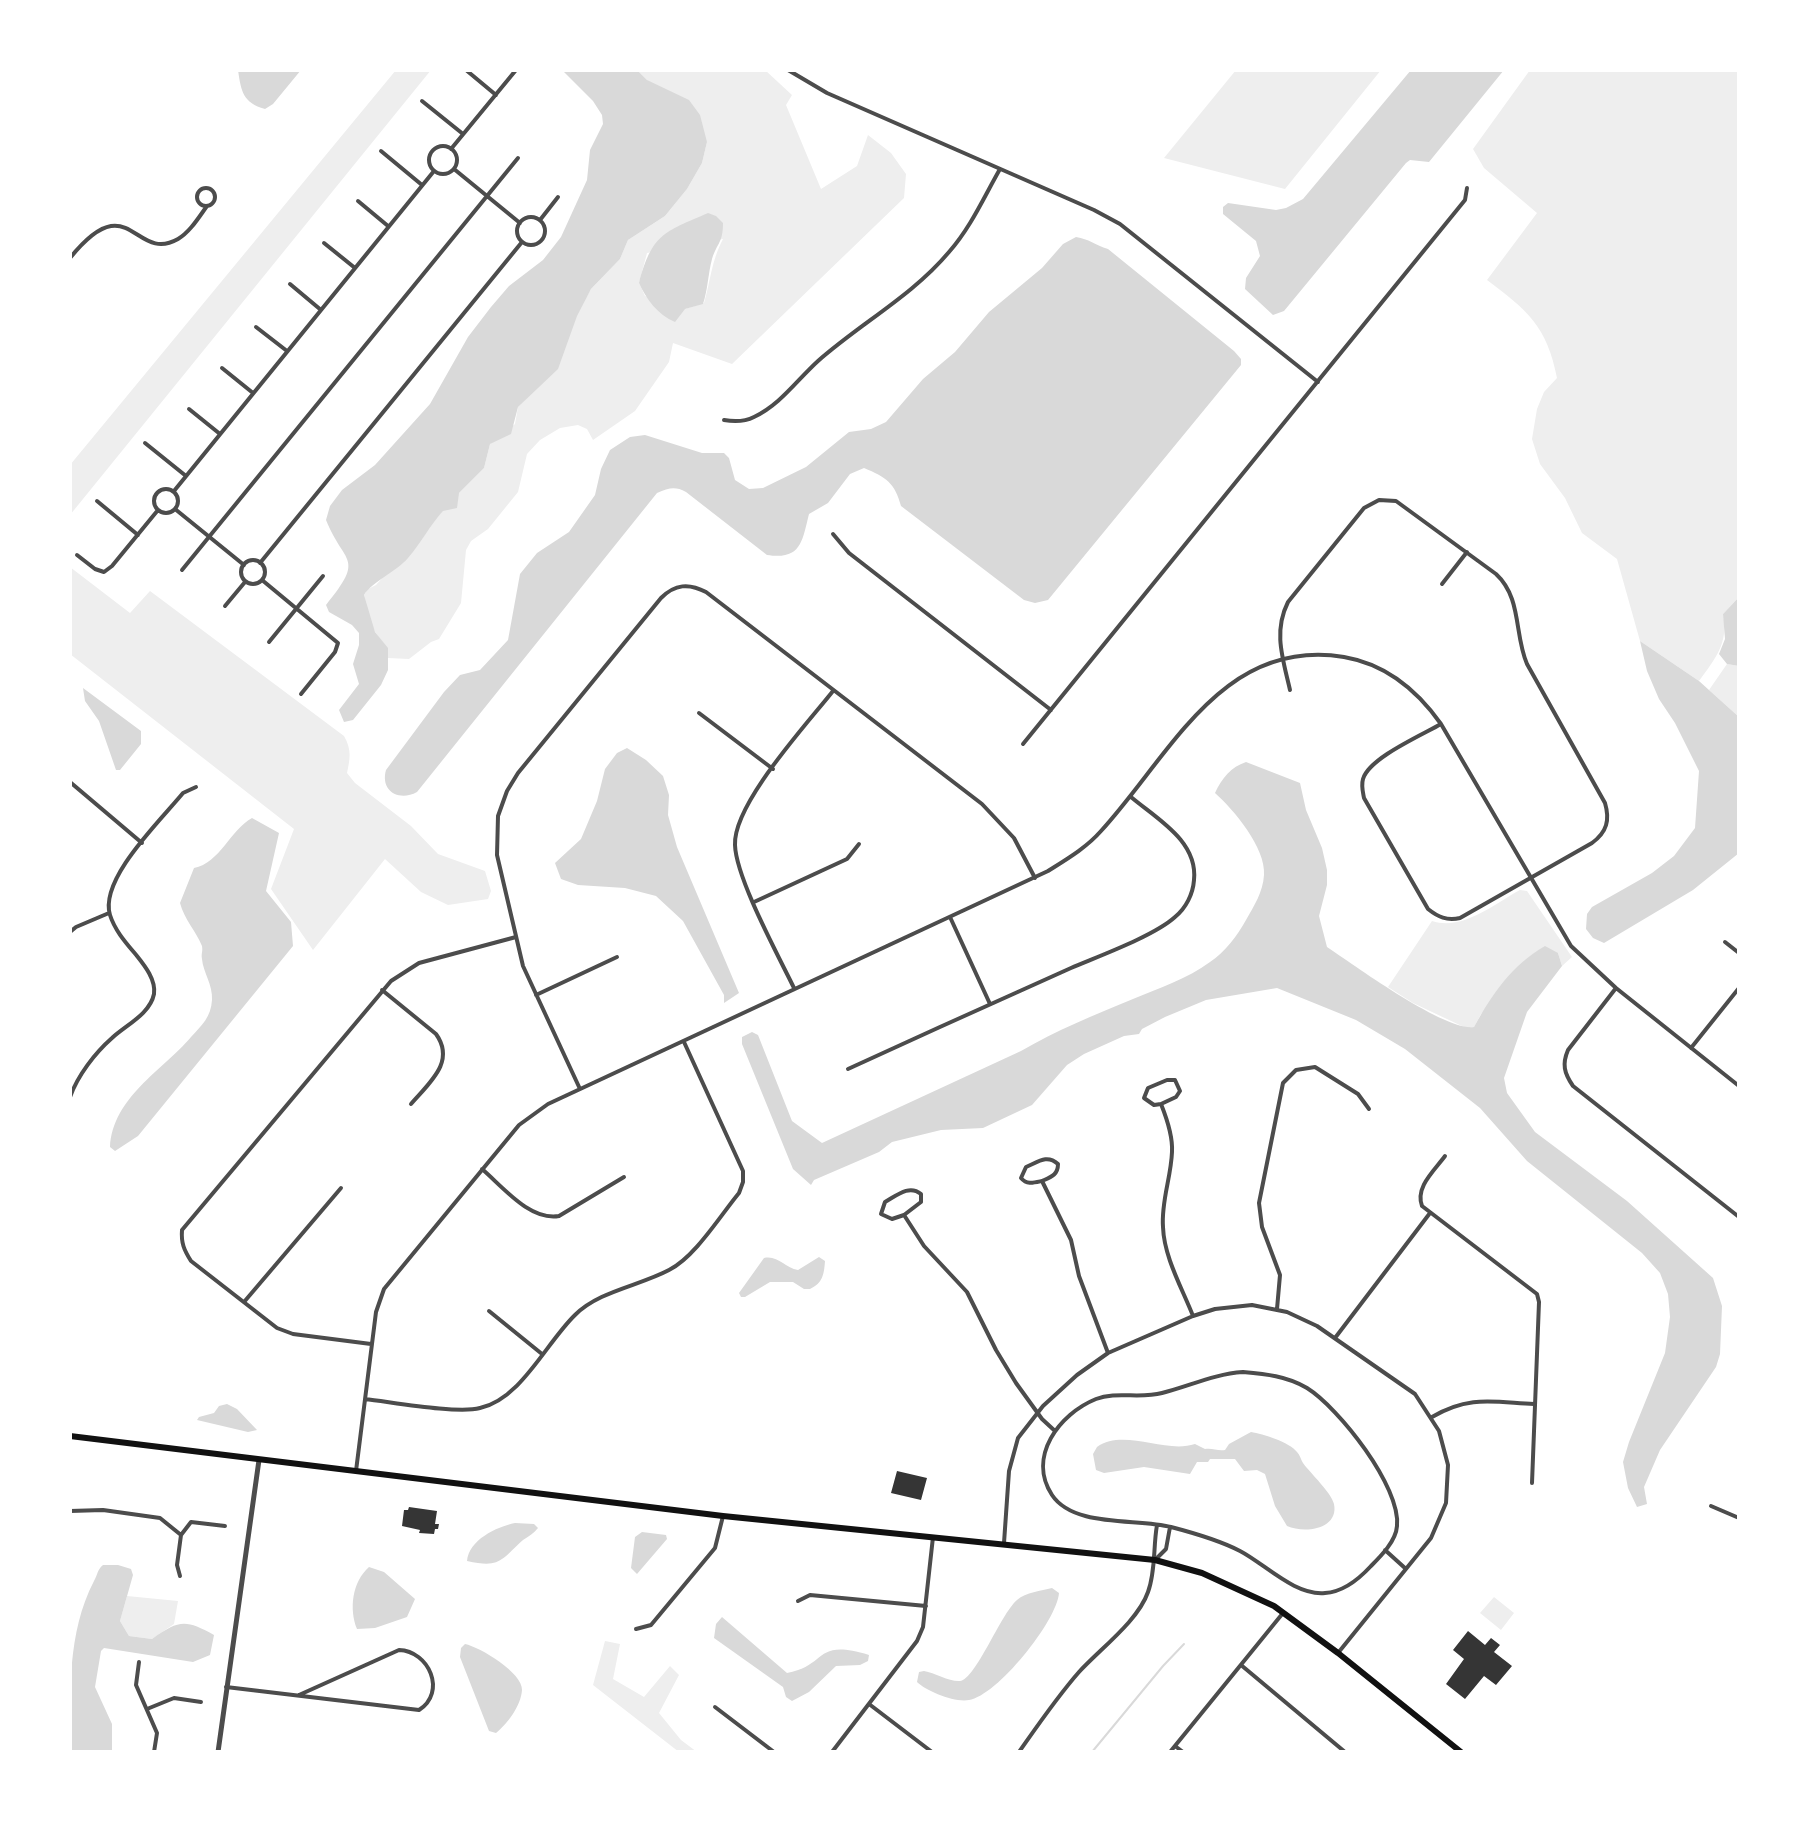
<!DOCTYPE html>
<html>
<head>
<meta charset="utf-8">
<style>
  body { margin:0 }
  #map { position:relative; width:1809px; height:1822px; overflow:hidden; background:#fff; font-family:"Fira Sans Condensed",sans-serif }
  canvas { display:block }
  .frame { position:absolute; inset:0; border:72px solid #fff; pointer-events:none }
</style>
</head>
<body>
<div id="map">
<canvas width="1809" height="1822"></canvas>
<div class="frame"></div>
</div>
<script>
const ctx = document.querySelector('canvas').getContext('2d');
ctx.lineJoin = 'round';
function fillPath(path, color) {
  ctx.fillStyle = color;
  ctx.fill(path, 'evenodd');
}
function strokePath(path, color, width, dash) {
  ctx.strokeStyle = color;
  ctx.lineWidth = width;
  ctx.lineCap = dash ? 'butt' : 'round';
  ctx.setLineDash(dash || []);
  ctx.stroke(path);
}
fillPath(new Path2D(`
  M396,70H431L70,515V465Z
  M637,70H765L792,95L786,105L821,189L857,166L868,135L891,153L906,174L904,198L732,364L673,343L669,362L635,411L593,440L587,429L578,425L560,428L540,440L527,454L518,492L488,529L471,541L466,550L461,603L439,639L431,642L409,659L388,658C388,645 379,640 373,628C369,618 366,607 364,595L368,589L376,585L459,493L484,468L490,444L515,424L518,407L530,394L591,289L620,259L628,240L665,216L687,189L702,163L707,142ZM723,239C711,262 711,280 704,303L685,309L645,296L639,283L647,253Z
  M1236,70H1381L1285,189L1164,158Z
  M1530,70H1739V597L1723,614C1729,643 1715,659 1699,681L1640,641L1617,559L1582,533L1565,498L1540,464L1532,439L1537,409L1544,392L1557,378C1547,326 1527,310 1487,280L1537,213L1484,168L1473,149Z
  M70,567L130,613L150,591L344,736C352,750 350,759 347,773L355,783L411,826L438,854L485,871L491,891L488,899L448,905L421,892L385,859L313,950L271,889L294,829L70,654Z
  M1727,664L1739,666V717L1709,690Z
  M1520,890L1527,891L1572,957L1562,966L1558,953L1481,1014L1474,1027L1466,1028L1413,1003L1388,987L1432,921C1463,931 1494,904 1520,890Z
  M127,1596L178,1601L174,1624L152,1639L129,1636L120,1621Z
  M1494,1597L1514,1613L1501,1630L1480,1613Z
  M605,1641L620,1644L613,1679L644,1697L670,1666L679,1675L659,1713L681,1740L697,1752H679L593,1685Z`), '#eee');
fillPath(new Path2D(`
  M238,70H301L273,104L265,109C243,103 241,91 238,70Z
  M562,70H637L647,80L689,100L700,115L707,142L702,163L687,189L665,216L628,240L620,259L591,289L577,316L558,369L518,407L511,434L490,444L484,468L459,493L457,508L443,511C430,525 421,543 408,558C397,571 372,582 364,595L375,632L388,648V670L381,685L353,720L344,722L339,710L359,684L353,664L359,645V633L352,625L329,612L326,605C366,556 344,565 326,520L330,506L342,490L375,465L430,404L468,337L491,307L509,286L543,260L561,237L587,180L590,150L603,124L602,115L593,101Z
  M1411,70H1504L1429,162L1410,160L1406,163L1284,311L1273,315L1245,289L1246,278L1260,256L1256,241L1223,214V207L1228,203L1276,210L1286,208L1303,199Z
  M708,213L716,216L723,223C723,243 717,243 712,259C708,274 708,289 703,304L685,309L675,322C658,315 646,299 639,283C652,234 664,232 708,213Z
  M1076,237C1089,239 1095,245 1108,249L1234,351L1241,359V365L1048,600L1035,603L1024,600L901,506C895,483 886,477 864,468L850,474L828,503L809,514C802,542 801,560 767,555L686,492C675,486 669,488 657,493L417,792C399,802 380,791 386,770L444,692L460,675L480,670L508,640L520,574L537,553L569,532L595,495L601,469L610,450L630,437L645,435L702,453H724L729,458L735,480L749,489L763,488L806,467L849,432L871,429L886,422L923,379L955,352L989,312L1042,268L1063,244Z
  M1739,597V666L1727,664L1719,654L1725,639L1723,614Z
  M1640,641L1699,681L1739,717V853L1693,890L1604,943L1593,938L1586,929L1587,914L1592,907L1652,873L1674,856L1695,828L1699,771L1675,723L1659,699L1647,671Z
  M83,688L141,731V744L120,770H116L99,721L85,701Z
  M627,748L646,760L663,776L669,795L668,815L677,847L739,993L724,1003V995L683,921L656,896L625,888L578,885L561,879L555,863L581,839L597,801L605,769L617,753Z
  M1246,762L1300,783L1306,810L1322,848L1327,870V885L1319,916L1327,947C1354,965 1446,1032 1474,1027C1493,993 1511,966 1545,946L1558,953L1562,966L1527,1012L1504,1078L1507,1093L1535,1132L1627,1201L1713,1278L1722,1306L1720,1354L1716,1367L1660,1450L1644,1487L1647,1504L1637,1507L1628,1488L1623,1462L1629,1442L1665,1353L1670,1317L1668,1294L1660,1273L1642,1253L1527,1161L1480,1108L1405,1049L1356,1020L1277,988L1206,1000L1165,1017L1142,1029L1139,1034L1124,1036L1084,1054L1067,1065L1032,1105L983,1128L941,1130L892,1142L879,1152L814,1180L811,1185L793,1169L742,1044V1037L752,1032L758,1035L792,1121L822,1143L1021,1051C1057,1030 1094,1015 1133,999C1159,988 1187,979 1210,962C1225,952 1237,936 1246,920C1254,906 1263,892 1264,875C1266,848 1234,810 1215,793C1222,778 1231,767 1246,762Z
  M252,818L279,833L266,891L291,922L293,946L138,1136L115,1151L110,1147C113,1097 162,1071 191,1037C202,1025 211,1017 212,1000C213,985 203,972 202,959C201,953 203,952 202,946C196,931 184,919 180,903L194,868C220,863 230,830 252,818Z
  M819,1257L825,1261C824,1274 823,1283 810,1289H804L793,1282H770L745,1297H741L739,1293L764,1258C778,1255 785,1268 798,1270Z
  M227,1404L237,1409L257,1430L248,1432L197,1420L199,1417L214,1413L219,1406Z
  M1251,1432C1263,1434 1289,1442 1297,1452C1300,1455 1301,1460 1303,1463C1311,1474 1331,1492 1334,1504C1339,1529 1305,1534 1287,1526L1275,1506L1265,1474L1257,1470L1244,1471L1235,1459H1210L1208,1462H1197L1190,1474L1144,1467L1104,1473L1096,1470L1093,1454L1097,1447C1124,1428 1165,1454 1195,1444L1205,1449C1213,1448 1217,1451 1225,1450L1229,1444Z
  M515,1523L534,1524L538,1528C534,1533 529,1536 523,1540C500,1561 500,1568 467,1561C469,1540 496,1527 515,1523Z
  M642,1532L666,1535L667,1539L637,1574L631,1568L635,1537Z
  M103,1565H118L131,1569L133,1575L120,1621L129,1636L152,1639C179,1620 185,1619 214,1635L210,1655L193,1662L104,1648L101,1651L95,1687L112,1724V1752H70C70,1694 67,1633 94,1581C98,1574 97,1570 103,1565Z
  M369,1567L384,1572L415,1599L407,1617L375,1628L357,1629C349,1609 352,1582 369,1567Z
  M1052,1588L1059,1593C1057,1621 997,1696 969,1700C955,1703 926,1691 917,1682L919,1672L924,1671C935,1673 950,1682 960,1681C976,1679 1000,1615 1017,1600C1026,1592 1041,1591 1052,1588Z
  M722,1617L787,1673C828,1666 813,1638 869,1655L868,1661L860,1665L836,1666L809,1692L792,1701L786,1697L783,1687L714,1638L716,1624Z
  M465,1644C480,1647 523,1673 522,1690C521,1706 507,1724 496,1733L489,1731L460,1657L461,1648Z`), '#d9d9d9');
strokePath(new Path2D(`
  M1092,1752L1163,1666L1184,1644`), '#d9d9d9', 2);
fillPath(new Path2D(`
  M897,1471L927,1478L921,1500L891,1493Z
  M409,1507L437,1511L435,1524H439L438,1529H435L434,1534L419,1533L420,1530L402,1526L404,1510H408Z
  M1468,1631L1485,1645L1491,1638L1500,1645L1494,1652L1512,1666L1496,1685L1484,1676L1465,1699L1446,1684L1464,1659L1453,1650Z`), '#353535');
strokePath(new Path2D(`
  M466,70L496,95
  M788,70L827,93L1094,210L1120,224L1318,382
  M422,101L463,134
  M429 160a14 14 0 1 1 28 0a14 14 0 1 1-28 0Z
  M451,149L516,70
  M381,151L422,185
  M454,169L520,223
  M197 197a9 9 0 1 1 18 0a9 9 0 1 1-18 0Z
  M358,201L388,226
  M517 231a14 14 0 1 1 28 0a14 14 0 1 1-28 0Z
  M540,220L558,197
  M324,243L355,268
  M70,258C130,184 134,264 178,239C190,232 199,217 207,206
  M290,284L321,310
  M256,327L287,351
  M222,368L253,393
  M189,409L220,434
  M724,420C735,422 744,422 754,417C780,405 797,380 818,361C861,323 912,296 949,252C971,227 984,197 1000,169
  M145,443L186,476
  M154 501a12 12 0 1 1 24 0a12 12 0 1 1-24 0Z
  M174,491L434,171
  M97,501L138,535
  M175,509L244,565
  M833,534L849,553L1051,710
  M77,555L95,569L104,572L112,566L158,510
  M241 572a12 12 0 1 1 24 0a12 12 0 1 1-24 0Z
  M260,563L522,242
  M182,570L518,158
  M262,580L338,643L335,652L301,694
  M1442,584L1467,552
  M225,606L245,582
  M269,642L323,576
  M1290,690C1283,659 1273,632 1288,602L1364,508L1379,500L1396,501L1496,574C1522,598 1514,634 1527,664L1605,803C1610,820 1607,832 1592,843L1460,918C1447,921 1438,917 1428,909L1364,798C1363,792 1361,786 1363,779C1369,758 1422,735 1441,724
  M699,713L773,769
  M1023,744L1465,200L1467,188
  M70,782L142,843
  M754,902L847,859L859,844
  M950,917L990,1004
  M70,932L76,927L109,913
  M1725,942L1739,953
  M794,988C778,955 736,878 735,845C733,804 807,724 833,691
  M1616,988L1568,1050C1562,1064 1564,1073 1573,1086L1739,1217
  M382,990L436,1034C456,1062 429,1083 411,1104
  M536,995L617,957
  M1691,1048L1739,988
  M848,1069C922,1035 997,1001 1071,968C1099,956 1154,936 1175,917C1186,908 1193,894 1194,880C1198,841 1157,819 1131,797
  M580,1089L523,966L497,855L498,816L507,791L518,773L661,598C675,584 689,583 706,592L982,804L1014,838L1035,878
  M70,1097C78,1075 95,1053 112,1038C126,1025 150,1014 154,994C156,980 145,966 137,956C127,944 115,931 110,915C99,879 161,820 183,793L196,787
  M1161,1104L1176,1097L1180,1091L1175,1080H1167L1148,1088L1144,1098L1154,1105L1161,1104C1167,1119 1173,1136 1172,1152C1171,1178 1161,1201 1163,1227C1164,1257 1182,1288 1193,1316
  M1445,1156C1434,1171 1415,1187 1422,1206L1537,1294L1539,1302L1532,1483
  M482,1169C503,1187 530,1221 559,1216L624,1177
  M1042,1181C1051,1177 1058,1175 1058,1164C1047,1154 1038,1162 1026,1167L1021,1178C1027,1185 1033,1183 1042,1181L1071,1240L1079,1276L1108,1353
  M904,1215L921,1202V1194C909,1184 896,1196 885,1202L881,1214L892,1219L904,1215L924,1246L967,1292L996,1350L1016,1383L1042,1419L1055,1431
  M244,1302L341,1188
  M1277,1309L1280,1275L1262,1227L1259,1203L1283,1083L1296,1070L1315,1067L1358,1094L1369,1109
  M489,1311L542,1354
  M1335,1338L1430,1213
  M371,1344L293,1334L277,1328L191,1261C184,1250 181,1243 182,1230L391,981L419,963L516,937
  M1243,1372C1265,1374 1287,1376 1307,1388C1339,1408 1401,1487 1397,1526C1396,1541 1381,1556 1371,1566C1359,1579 1344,1592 1325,1593C1295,1596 1265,1564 1240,1551C1219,1540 1194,1533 1171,1527C1137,1518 1074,1528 1052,1495C1027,1457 1059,1414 1096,1399C1116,1391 1140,1399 1162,1393C1190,1386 1214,1374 1243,1372Z
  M365,1399C392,1402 457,1414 480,1408C521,1399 546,1343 575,1315C599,1291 639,1286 669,1270C695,1257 720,1216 739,1193L743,1182V1171L684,1042
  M1432,1417C1469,1395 1493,1402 1534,1404
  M356,1471L376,1312L384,1289L519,1125L548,1104L1048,871C1067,859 1086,848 1101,831C1170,756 1222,637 1344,657C1385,664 1417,690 1441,724L1571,946L1616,988L1739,1086
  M1711,1506L1739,1518
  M70,1511L103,1510L160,1518L181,1535
  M181,1535L191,1522L225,1526
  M1004,1543L1009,1471L1018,1438L1043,1406L1077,1375L1108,1353L1193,1316L1215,1309L1252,1305L1287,1312L1317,1326L1415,1394L1439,1431L1448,1465L1446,1503L1431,1538L1338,1653
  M1385,1550L1406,1569
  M1155,1560L1166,1549L1170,1527
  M180,1576L177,1565L181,1535
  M798,1601L810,1595L926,1606
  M636,1629L651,1625L715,1548L723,1516
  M139,1662L136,1685L157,1733L154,1752
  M1241,1665L1345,1752
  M226,1687L419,1710C447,1692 429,1651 399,1650L299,1695
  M869,1704L932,1752
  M715,1707L774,1752
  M147,1709L174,1698L201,1702
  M1175,1746L1183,1752
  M832,1752L917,1641L923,1627L933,1537
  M1019,1752C1038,1725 1057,1697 1079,1672C1100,1649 1138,1621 1148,1592C1156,1570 1153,1547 1157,1525
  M1170,1752L1283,1613`), '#4c4c4c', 4);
strokePath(new Path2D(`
  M218,1752L259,1460`), '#4c4c4c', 5);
strokePath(new Path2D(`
  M70,1436L723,1516L1155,1560L1202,1573L1274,1606L1338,1653L1461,1752`), '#111', 6);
</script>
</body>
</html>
